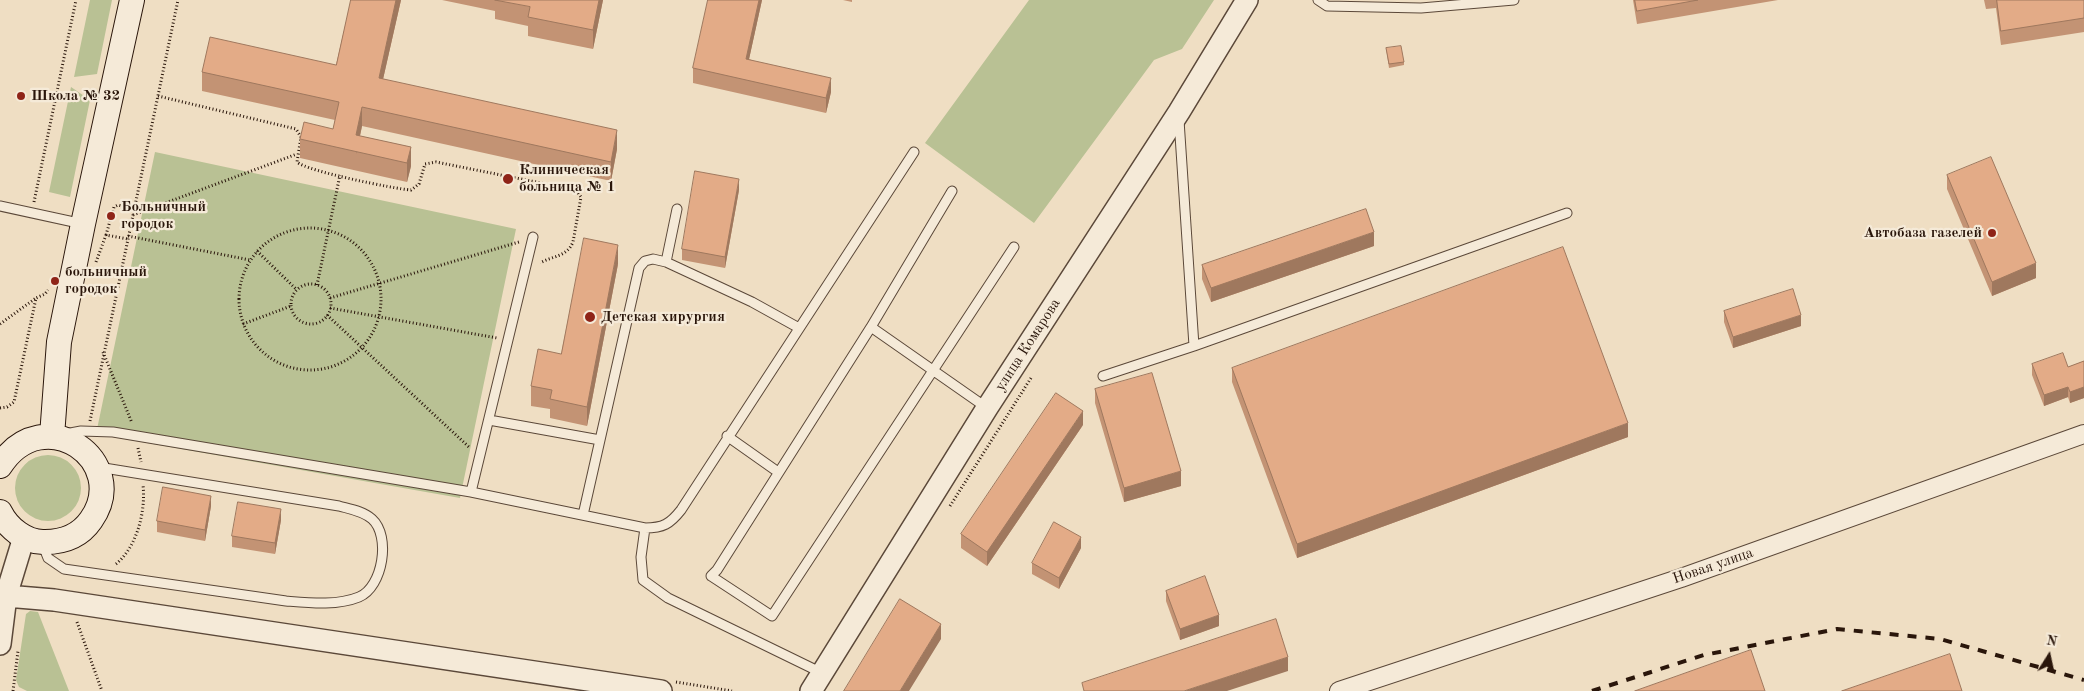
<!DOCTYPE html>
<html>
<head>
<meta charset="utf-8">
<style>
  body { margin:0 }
  #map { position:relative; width:2084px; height:691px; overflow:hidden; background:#efdec3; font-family:"Old Standard TT",serif }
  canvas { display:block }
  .north { position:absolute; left:2024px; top:631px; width:50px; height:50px; -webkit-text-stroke:4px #f5ead8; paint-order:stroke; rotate:10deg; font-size:14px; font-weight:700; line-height:20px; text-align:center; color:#2a160b }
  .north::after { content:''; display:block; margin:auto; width:18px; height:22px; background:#2a160b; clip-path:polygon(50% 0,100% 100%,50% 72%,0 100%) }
</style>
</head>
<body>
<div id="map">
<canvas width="2084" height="691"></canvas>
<div class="north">N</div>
</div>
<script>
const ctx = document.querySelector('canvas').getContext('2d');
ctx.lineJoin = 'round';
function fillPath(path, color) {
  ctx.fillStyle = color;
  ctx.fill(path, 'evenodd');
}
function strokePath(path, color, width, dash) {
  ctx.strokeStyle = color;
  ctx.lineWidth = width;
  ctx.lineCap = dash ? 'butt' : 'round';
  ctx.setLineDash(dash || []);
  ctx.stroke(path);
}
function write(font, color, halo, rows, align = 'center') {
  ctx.font = font + ' "Old Standard TT",serif';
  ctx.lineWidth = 4.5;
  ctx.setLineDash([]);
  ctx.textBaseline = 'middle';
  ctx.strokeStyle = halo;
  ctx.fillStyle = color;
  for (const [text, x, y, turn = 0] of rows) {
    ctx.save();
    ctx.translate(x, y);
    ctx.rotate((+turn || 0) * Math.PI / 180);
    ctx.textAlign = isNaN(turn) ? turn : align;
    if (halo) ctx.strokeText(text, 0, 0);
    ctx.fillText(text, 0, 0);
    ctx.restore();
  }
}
fillPath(new Path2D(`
  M90,0H112L97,74L74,77Z
  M1029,0H1214L1182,49L1154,60L1034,223L925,143Z
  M71,87L90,100L70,197L49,192Z
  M155,152L516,229L460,498L96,434Z
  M15 488a33 33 0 1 1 66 0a33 33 0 1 1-66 0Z
  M30,611L38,612L69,691H27L19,687L16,680L26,614Z`), '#b9c194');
const service = new Path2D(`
  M1318,0L1327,6L1421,8L1514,0
  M1179,120L1194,346
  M952,191L871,327L987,408
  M0,206L83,224
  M666,262L677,209
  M871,327L717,570L711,576L772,616L1014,247
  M1103,376L1194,346L1567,213
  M489,420L600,440
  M65,434L81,431L113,432L471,492L645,528C663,528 670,524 681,510L914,152
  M727,436L778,472
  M471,492L533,237
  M583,515L639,268L645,261L653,259L666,262L752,302L799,328
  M645,528L641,557L643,580L668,598L822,673
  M42,543L48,558L64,569L286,601C310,603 337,606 359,597C383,587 391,536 372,519C363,511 350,509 339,506L98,467`);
const minor = new Path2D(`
  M1339,691L1681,578L2084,434`);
const tertiary = new Path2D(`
  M6,596L54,600L661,691
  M0,644L6,596L24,537
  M811,691L987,408L1179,112L1247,0`);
const secondary = new Path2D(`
  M52,436L59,342L83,224L132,0
  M0,466C44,398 132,462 91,520C80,536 63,542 45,542C26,543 8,528 0,512`);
strokePath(service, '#5b4839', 11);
strokePath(minor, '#5b4839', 20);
strokePath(tertiary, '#5b4839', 24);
strokePath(secondary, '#2a160b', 26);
strokePath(new Path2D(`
  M158,96L296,129L301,137L297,162C306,171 395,189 411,190L419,184L425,164L436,162L576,190L581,197L573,242C567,257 552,256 540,263
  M34,202L76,0
  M133,215L297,154
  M239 299a71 71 0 1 1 142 0a71 71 0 1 1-142 0Z
  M106,235L114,207L118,205L134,209
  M128,236L250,260
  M257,251L297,290
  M96,262L106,235L128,239
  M291 304a20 20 0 1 1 40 0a20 20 0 1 1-40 0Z
  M317,285L340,175
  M330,298L519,242
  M330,308L497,338
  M327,315L470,448
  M0,324L36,298
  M243,324L291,306
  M103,352L132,423
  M0,408L7,407L14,402L36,298L45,294L48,290
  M90,421L178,0
  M138,448L141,462
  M950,506L1031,378
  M116,564C137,547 146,511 143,485
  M77,622L102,691
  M676,682L732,691
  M13,691L18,651`), '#2a160b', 3, [1, 2.5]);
strokePath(service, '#f5ead8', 9);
strokePath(minor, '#f5ead8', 18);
strokePath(tertiary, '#f5ead8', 21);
strokePath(secondary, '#f5ead8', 24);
strokePath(new Path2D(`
  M1592,691L1704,655L1837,629L1940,639L2084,680`), '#2a160b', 4, [9, 9]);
fillPath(new Path2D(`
  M351,0H401L383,79L617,149L611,181L362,126L360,136L411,147V166L407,182L300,158V139L333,129L335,120L202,91V72L336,65Z
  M442,0H603L593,49L528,36V26L495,19V11Z
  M708,0H762L749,59L831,92L826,113L693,83V68Z
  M843,0H852V2Z
  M1633,0H1778L1637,24Z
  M1984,0H2084V32L2001,45L1996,8L1986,9Z
  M1386,48L1404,62V65L1389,68Z
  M1947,175L2036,278L1992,296L1947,189Z
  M739,190L725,268L682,260V249Z
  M1374,246L1211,302L1202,279V265Z
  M618,264L587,426L550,418V409L531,406V386L561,354Z
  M1724,311L1801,326L1733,348L1724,322Z
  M2084,361V398L2070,403L2068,397L2044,406L2032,375V364L2068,367Z
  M1232,368L1628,437L1297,558L1232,382Z
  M1095,389L1181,486L1124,502L1095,403Z
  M1083,425L987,566L961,548V534Z
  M211,506L205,541L157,532V521Z
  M281,520L275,554L232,547V536Z
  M1081,548L1059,589L1032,574V563Z
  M1166,591L1219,626L1180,640L1166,601Z`), '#c39374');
fillPath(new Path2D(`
  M396,0H401L379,97V78Z
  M599,0H603L593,49V30Z
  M759,0H762L746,73V59Z
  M831,78V92L826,113V98Z
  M362,107V126L356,154V135Z
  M617,130V149L611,181V162Z
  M411,147V166L407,182V163Z
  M739,179V190L725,268V257Z
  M1374,232V246L1211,302V288Z
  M618,245V264L587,426V407Z
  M2036,263V278L1992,296V282Z
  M1801,315V326L1733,348V337Z
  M2068,387V397L2044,406V395Z
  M2084,387V398L2070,403V392Z
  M1083,411V425L987,566V552Z
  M1628,423V437L1297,558V544Z
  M1181,471V486L1124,502V488Z
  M211,496V506L205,541V530Z
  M281,509V520L275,554V543Z
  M1081,537V548L1059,589V578Z
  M1219,615V626L1180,640V629Z
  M941,624V639L909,691H900Z
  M1288,657V671L1227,691H1184Z`), '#9f785e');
const building = new Path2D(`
  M351,0H396L379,78L617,130L611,162L362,107L356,135L411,147L407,163L300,139L304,122L333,129L339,102L202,72L210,37L336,65Z
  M495,0H599L593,30L528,17L530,7Z
  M708,0H759L746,59L831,78L826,98L693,68Z
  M1635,0H1698L1637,11Z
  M1997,0H2084V18L2001,31Z
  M1401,46L1404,62L1389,64L1386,48Z
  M1991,157L2036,263L1992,282L1947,175Z
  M695,171L739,179L725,257L682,249Z
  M1366,209L1374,232L1211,288L1202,265Z
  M584,238L618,245L587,407L550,399L552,390L531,386L538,349L561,354Z
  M1563,247L1628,423L1297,544L1232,368Z
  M1793,289L1801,315L1733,337L1724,311Z
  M2063,353L2068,367L2084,361V387L2070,392L2068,387L2044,395L2032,364Z
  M1152,373L1181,471L1124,488L1095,389Z
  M1056,393L1083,411L987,552L961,534Z
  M163,487L211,496L205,530L157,521Z
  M238,502L281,509L275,543L232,536Z
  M1054,522L1081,537L1059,578L1032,563Z
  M1205,576L1219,615L1180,629L1166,591Z
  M900,599L941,624L900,691H844Z
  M1276,619L1288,657L1184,691H1084L1082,683Z
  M1751,650L1765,691H1635Z
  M1950,654L1962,691H1842Z`);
fillPath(building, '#e3ab87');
strokePath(building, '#9f785e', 1);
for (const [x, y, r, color] of [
  [21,96,5,"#8f2418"],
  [508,179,6,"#8f2418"],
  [111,216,5,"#8f2418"],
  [1992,233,5,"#8f2418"],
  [55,281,5,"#8f2418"],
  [590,317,6,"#8f2418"]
]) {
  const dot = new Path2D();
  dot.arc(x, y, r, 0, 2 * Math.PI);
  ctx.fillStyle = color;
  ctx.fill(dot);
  strokePath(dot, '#f5ead8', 2);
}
write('bold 15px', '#2a160b', '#f5ead8', [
  ["Школа № 32",31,96],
  ["Клиническая",519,170],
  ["больница № 1",519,187],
  ["Больничный",121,207],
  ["городок",121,224],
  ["Автобаза газелей",1982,233,"right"],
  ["больничный",65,272],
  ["городок",65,289],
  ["Детская хирургия",601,317]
], 'left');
write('15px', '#2a160b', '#f5ead8', [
  ["улица Комарова",1028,345,-57],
  ["Новая улица",1713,566,-19]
]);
</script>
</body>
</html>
